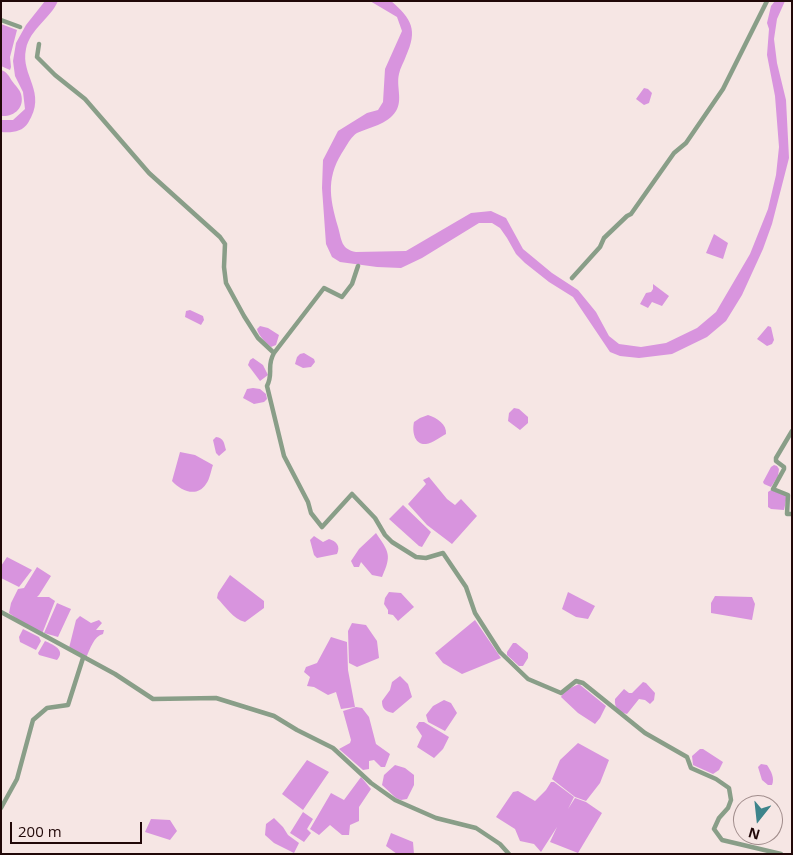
<!DOCTYPE html>
<html>
<head>
<meta charset="utf-8">
<style>
  body { margin:0 }
  #map { position:relative; width:793px; height:855px; overflow:hidden; background:#f6e6e4; font-family:"Open Sans",sans-serif }
  canvas { display:block }
  .frame { position:absolute; inset:0; border:2px solid #210808; pointer-events:none }
  .north { position:absolute; left:733px; top:795px; width:50px; height:50px; box-sizing:border-box; background:#f6e6e4; border:1px solid #a18d8c; border-radius:50%; rotate:196deg; font-size:14px; font-weight:700; line-height:20px; text-align:center; color:#210808 }
  .north::after { content:''; display:block; margin:auto; width:18px; height:22px; background:#3d848b; clip-path:polygon(50% 0,100% 100%,50% 72%,0 100%) }
  .scale { position:absolute; left:10px; top:822px; width:132px; height:22px; box-sizing:border-box; border:2px solid #210808; border-top:0; padding-left:6px; font-size:15px; line-height:18px; white-space:nowrap; color:#210808; -webkit-text-stroke:4px #f6e6e4; paint-order:stroke }
</style>
</head>
<body>
<div id="map">
<canvas width="793" height="855"></canvas>
<div class="frame"></div>
<div class="north">N</div>
<div class="scale">200 m</div>
</div>
<script>
const ctx = document.querySelector('canvas').getContext('2d');
ctx.lineJoin = 'round';
function fillPath(path, color) {
  ctx.fillStyle = color;
  ctx.fill(path, 'evenodd');
}
function strokePath(path, color, width, dash) {
  ctx.strokeStyle = color;
  ctx.lineWidth = width;
  ctx.lineCap = dash ? 'butt' : 'round';
  ctx.setLineDash(dash || []);
  ctx.stroke(path);
}
fillPath(new Path2D(`
  M45,1H58C50,19 30,29 26,49C20,76 48,92 28,123C22,132 12,133 1,132V120H13L25,109L23,92L15,76L13,61L16,43L26,25Z
  M370,1H391C412,19 418,30 406,56C404,62 400,68 399,74C396,86 403,100 396,111C387,125 370,127 357,133C352,136 348,143 345,148C326,176 329,196 338,227C342,241 341,249 356,252L406,251L471,213L491,211L506,218L523,249L552,273L578,290L596,312L609,336L619,344L641,347L666,343L697,328L716,312L750,254L768,209L776,175L779,147L775,96L767,55L769,29L767,23L771,6L775,1H785L777,19L774,39L777,63L786,100L789,158L772,224L763,249L742,295L726,321L707,337L672,354L639,358L620,356L610,352L573,297L549,282L525,263L516,254L507,238L500,228L492,223H479L422,258L401,268L377,267L340,262L332,257L326,244L322,188L323,160L338,131L367,113L378,110L383,102L385,69L402,31L397,17Z
  M1,24L17,30L10,57L11,67L10,70L1,66Z
  M1,70C7,72 9,76 12,81C15,85 20,90 21,94C25,108 14,117 1,116Z
  M644,88L648,89L652,93L649,103L644,105L636,99Z
  M714,234L728,243L723,259L706,253Z
  M653,284L669,296L662,306L652,302L648,308L640,304L646,293L651,292L653,289Z
  M190,310L203,316L204,320L201,325L185,317L186,311Z
  M260,326L268,328L279,335L276,345L271,347C266,343 258,335 257,329Z
  M768,326L771,327L774,340L772,344L767,346L757,339Z
  M304,353L314,359L315,362L311,367L303,368L295,364L297,357L300,354Z
  M253,358L263,365L268,375L260,381L248,365L250,360Z
  M253,388L260,389L266,394L267,399L264,402L254,404L243,398L247,389Z
  M514,408L519,409L528,417V423L520,430L508,421L509,413Z
  M428,415C437,418 447,424 446,434C440,437 433,443 426,444C414,445 412,431 414,422L420,418Z
  M216,437C224,438 224,443 226,450L219,456L216,453L213,440Z
  M180,452L195,455L213,465C211,470 210,479 206,484C197,498 181,491 172,481Z
  M774,465L777,466L779,469L778,476L771,487L764,484L763,482L771,467Z
  M429,477L447,499L455,505L461,499L477,516L452,544L427,525L408,504L426,484L423,480Z
  M771,490L787,496L784,510L771,509L768,507V492Z
  M403,505L431,532L422,547L419,546L389,519Z
  M376,533C389,552 392,555 382,577L372,575L361,562L359,567H354L351,561L359,549Z
  M314,536L323,542L329,539C336,541 341,546 337,554L317,558L314,555L310,540Z
  M7,557L32,570L19,587L1,578V566Z
  M37,567L51,576L39,595L37,597H49L55,601L42,634L27,626L9,613L11,603L18,589L24,588Z
  M230,575L264,601V608L245,622C233,619 226,607 217,598L218,593Z
  M389,592L401,593L414,607L398,621L393,615L388,614V610L384,604L385,598Z
  M568,592L595,606L588,619L576,617L562,609Z
  M715,596L752,597L755,604L752,620L711,613V603Z
  M57,603L71,609L58,637L44,633Z
  M80,616L91,623L99,620L102,623L96,630H104L103,634C94,636 90,649 86,658L69,648L76,620Z
  M475,620L501,658L462,674L443,663L435,653Z
  M352,623L366,625L377,641L379,658L357,667L349,663L348,631Z
  M23,629L39,637L41,641L36,650L20,642L19,637Z
  M331,637L347,642L348,670L355,707L341,709L336,692L328,695L314,687L307,686L310,677L304,672L306,667L317,663Z
  M45,641C54,645 66,650 57,660L39,655L38,653Z
  M513,643H516L528,653V658L523,666H519L507,655V652Z
  M400,676L408,684L412,697L393,713C385,711 382,709 382,701L390,690L392,682Z
  M643,682L646,683L655,693L654,700L650,704L645,700L639,699L627,714C619,712 614,708 615,699L624,689L629,693H632Z
  M579,684L606,706L600,718L595,724L578,713L561,697L564,691Z
  M444,700L451,703L457,713L445,731L428,722L426,715L433,706Z
  M356,707L362,708L369,717L376,744L390,754L385,767H381L374,760L369,761V769L363,770L339,749L350,743L351,740L343,711Z
  M419,722H424L449,737L443,749L434,758L417,747L422,736L416,727Z
  M578,743L609,760L600,783L586,801L575,797L552,779L560,760Z
  M700,749H703L723,762L719,770L713,774L693,765L692,756Z
  M307,760L329,772L303,810L282,794Z
  M761,764L767,765C771,771 775,778 772,785H768L762,780L758,767Z
  M395,765L405,768L414,775V785L407,799L401,800L396,798L382,785L384,775Z
  M361,777L371,789L359,807V821L350,825L349,835H342L330,825L319,835L310,829L331,793L344,800Z
  M551,782H554L574,797L568,809L575,798L586,802L602,813L578,853L550,842L557,827L541,852L534,844L520,841L515,829L496,817L513,792L518,791L535,801L546,790Z
  M303,812L313,819L307,829L311,833L304,842L290,833Z
  M274,818L283,827L288,835L299,843L294,853L274,843L265,835L266,824Z
  M151,819L170,820L177,831L170,840L145,832Z
  M391,833L413,842L414,854H397L386,846Z`), '#d894de');
strokePath(new Path2D(`
  M1,20L20,27
  M39,44L37,57L55,75L85,99L149,173L220,237L225,244L224,267L226,283L244,316L258,338L274,353C266,367 274,372 267,386L284,456L308,502L311,513L322,527L352,494L375,518L385,535L392,542L416,557L426,558L443,553L466,587L475,613L500,652L528,679L561,693L576,681L583,683L645,733L687,757L691,768L716,779L729,788L731,800L728,808L719,818L714,829L722,840L781,854
  M572,278L600,247L604,238L627,216L631,214L674,153L686,143L723,89L767,1
  M274,353L324,288L342,297L352,284L358,266
  M792,431L776,458V461L784,467V469L773,489L788,495L787,514H792
  M1,612L115,674L153,699L216,698L274,716L297,730L333,748L371,783L395,800L436,818L476,828L500,844L509,854
  M1,808L17,779L33,720L47,708L68,705L83,658`), '#899e88', 4.5);
</script>
</body>
</html>
